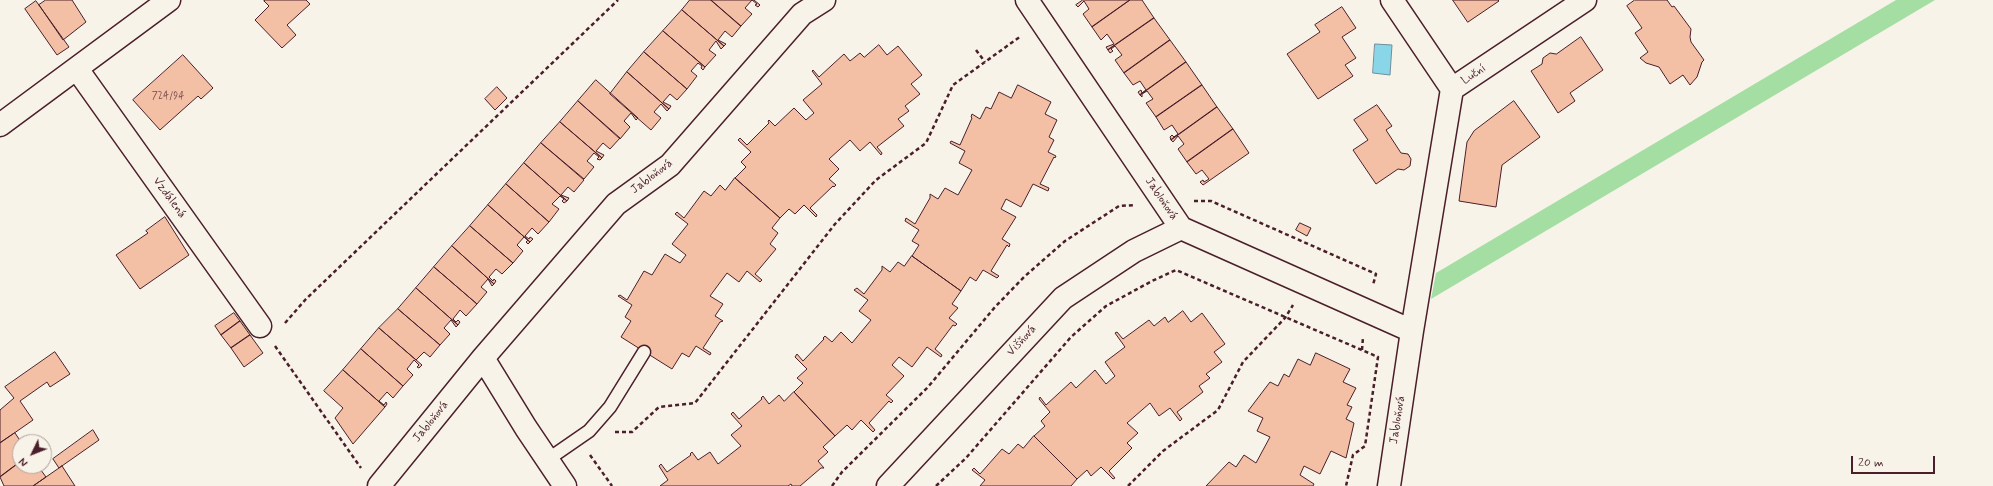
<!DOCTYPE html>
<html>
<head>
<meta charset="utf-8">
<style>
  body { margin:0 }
  #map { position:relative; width:1993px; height:486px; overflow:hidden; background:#f7f3e8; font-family:Mynerve,sans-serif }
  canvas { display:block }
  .north { position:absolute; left:12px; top:434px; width:40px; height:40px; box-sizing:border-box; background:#f7f3e8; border:1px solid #b29e9c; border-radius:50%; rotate:227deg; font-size:11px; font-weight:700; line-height:16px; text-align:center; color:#4a1f2b }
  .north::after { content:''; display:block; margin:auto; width:14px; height:18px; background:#4a1f2b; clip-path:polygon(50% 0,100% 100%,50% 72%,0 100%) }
  .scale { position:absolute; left:1851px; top:456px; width:84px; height:18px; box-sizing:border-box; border:2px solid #4a1f2b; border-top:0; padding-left:5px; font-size:12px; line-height:14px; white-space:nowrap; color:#4a1f2b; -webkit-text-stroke:3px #f7f3e8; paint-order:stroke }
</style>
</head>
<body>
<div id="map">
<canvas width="1993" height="486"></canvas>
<div class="north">N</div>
<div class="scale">20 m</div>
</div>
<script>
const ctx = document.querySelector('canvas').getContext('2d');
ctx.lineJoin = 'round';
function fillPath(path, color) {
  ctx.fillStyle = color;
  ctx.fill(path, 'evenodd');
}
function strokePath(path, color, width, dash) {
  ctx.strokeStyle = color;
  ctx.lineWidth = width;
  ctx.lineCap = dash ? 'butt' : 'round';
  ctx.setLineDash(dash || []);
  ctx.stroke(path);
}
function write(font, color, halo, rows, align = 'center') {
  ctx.font = font + ' Mynerve,sans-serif';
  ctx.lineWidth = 3;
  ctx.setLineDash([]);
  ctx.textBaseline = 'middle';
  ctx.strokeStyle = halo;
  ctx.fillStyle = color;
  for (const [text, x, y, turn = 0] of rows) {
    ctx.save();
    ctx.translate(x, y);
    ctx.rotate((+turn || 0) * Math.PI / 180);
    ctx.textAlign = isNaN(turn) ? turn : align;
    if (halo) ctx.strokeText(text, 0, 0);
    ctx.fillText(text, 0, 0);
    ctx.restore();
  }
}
fillPath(new Path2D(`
  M1896,0H1935L1431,299L1436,273Z`), '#a4dea3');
const water = new Path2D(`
  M1375,44L1392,45L1390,75L1373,73Z`);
fillPath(water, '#89d6e8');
strokePath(water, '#708d9c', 1);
const building = new Path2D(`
  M46,0H72L86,22L63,40L39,5Z
  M266,0H306L310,4L287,25L296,35L282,48L255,20L269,6L264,1Z
  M690,0H711L741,26L732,37L725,31L718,40L726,44L724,46L682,10Z
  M711,0H754L760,5L758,7L755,5L757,4L752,0L745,8L752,14L741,26Z
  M1083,0H1130L1092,27L1083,14L1089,9L1084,1L1078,7L1076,5Z
  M1130,0H1142L1154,18L1108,50L1106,47L1114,44L1107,34L1101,40L1092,27Z
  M1453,0H1498L1499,1L1468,22Z
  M1635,0H1667L1672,7L1674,6L1691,29L1690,37L1691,42L1704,60L1702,62L1697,77L1690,85L1683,75L1670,84L1659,67L1646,63L1640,58L1648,52L1635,33L1642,28L1627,6Z
  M36,1L69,47L57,55L25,9Z
  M1342,7L1356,28L1342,37L1356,58L1345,65L1353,76L1318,99L1287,54L1320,32L1315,25Z
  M682,10L724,46L721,49L716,41L709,50L716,55L705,67L663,31Z
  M1154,18L1170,40L1124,73L1115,60L1122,55L1115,46L1111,49L1113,51L1110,53L1108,50Z
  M663,31L705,67L703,70L701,68L702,66L698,63L691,71L697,76L687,89L644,52Z
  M1581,37L1603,70L1570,93L1575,101L1558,113L1531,71L1542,64L1543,58L1550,53L1556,54Z
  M1170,40L1186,62L1140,95L1138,92L1141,90L1142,93L1146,90L1140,81L1133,85L1124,73Z
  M879,45L887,55L898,46L922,75L911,84L920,94L905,106L909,111L898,119L904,126L877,147L882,153L881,155L870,142L860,151L850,140L829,159L839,169L829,179L836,185L834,187L833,186L810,208L817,215L816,217L804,205L795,214L789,209L780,218L735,178L746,167L741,162L751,152L738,140L740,138L747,145L769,123L768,121L769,120L775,126L794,108L806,120L814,113L803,100L822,84L812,71L813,70L819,77L844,54L850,61L860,53L864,57Z
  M644,52L687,89L677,100L670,94L663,102L671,106L669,109L627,72Z
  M183,55L213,88L201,99L198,96L160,130L133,100Z
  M1186,62L1202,85L1156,117L1146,103L1153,99L1147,91L1142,94V97L1140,95Z
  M627,72L669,109L667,111L661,104L654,112L661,118L651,130L610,94Z
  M596,80L638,118L636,120L631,113L624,121L630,127L620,139L578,101Z
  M1018,85L1051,102L1045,114L1057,120L1049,137L1054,140L1048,152L1056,156L1055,158L1054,157L1040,184L1049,188L1048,191L1033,184L1021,207L1006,199L1001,209L1016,217L1002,239L1010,244L1009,247L1007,245L991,271L999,276L997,278L983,270L976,281L970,277L961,291L912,256L919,245L912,241L919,230L905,221L906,218L915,224L930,198V194L938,199L945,188L958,195L972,170L959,163L965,151L950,143L951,141L960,145L972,118L971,117L972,114L980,119L986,107L991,109L999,92L1011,98Z
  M1202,85L1217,107L1171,140L1170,137L1172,135L1174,137L1178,134L1172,125L1164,130L1156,117Z
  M497,87L507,98L495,110L485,99Z
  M578,101L620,138L610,149L603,143L596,151L604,155L602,158L560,122Z
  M1514,101L1540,137L1502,165L1496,207L1459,201L1467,142L1474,131Z
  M1377,105L1392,126L1386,130L1401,153L1408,154L1411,159L1410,166L1404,170L1398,169L1376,184L1353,150L1368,140L1354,120Z
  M1217,107L1233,129L1187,162L1178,149L1184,144L1178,136L1173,142L1171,140Z
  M560,122L602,158L600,160L597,159L599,157L594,153L587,161L594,167L584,179L541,143Z
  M1233,129L1249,153L1203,185L1200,182L1203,180L1204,182L1209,179L1202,170L1196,174L1187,162Z
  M541,143L584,180L574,192L568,187L561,195L569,198L567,201L524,163Z
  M524,163L567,201L564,203L562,201L564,199L560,196L552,204L559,209L549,222L506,184Z
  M735,178L780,218L772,228L778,233L770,244L776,249L755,274L762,280L760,282L747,271L739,282L727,273L710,296L723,304L715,316L723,321L720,322L703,348L711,353L710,355L696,346L689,357L682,353L672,369L621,337L631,321L625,317L632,305L618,296L620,295L627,300L644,271L652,275L665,254L680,263L686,255L672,244L688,224L675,214L677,212L684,218L704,191L711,196L720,185L725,190Z
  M506,184L549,222L538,234L532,228L525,236L529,239L530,237L533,239L530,242L488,205Z
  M488,205L530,242L528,244L526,242L528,240L524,237L517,245L523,251L513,263L470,226Z
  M165,217L189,255L140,289L116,255L148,233L146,231Z
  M1300,223L1311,228L1307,236L1296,230Z
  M470,226L513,263L502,274L496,269L489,277L493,281L494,279L496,281L494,284L452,246Z
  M452,246L494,284L492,286L488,279L481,287L487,292L477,304L434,267Z
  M912,256L961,291L952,304L958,308L949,318L957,324L955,326L953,325L935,349L942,355L941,357L927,347L912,367L899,357L892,365L904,376L886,395L893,401L891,403L889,401L869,423L875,430L873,432L861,420L852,430L847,425L835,436L794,392L803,383L797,378L807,369L795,357L797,354L803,361L824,339L823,338L825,336L832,342L841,332L852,343L871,320L859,311L868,300L854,290L857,288L864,294L882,270V266L890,272L898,262L904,266Z
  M434,267L477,304L466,316L460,310L453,319L456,322L458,320L460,322L458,325L416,288Z
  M416,288L458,325L456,327L451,320L444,328L450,334L440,345L398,309Z
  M398,309L440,345L430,357L424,352L416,360L379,328Z
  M1183,311L1191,322L1202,313L1225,344L1214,352L1222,362L1206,374L1210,378L1199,386L1203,392L1177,412L1182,419L1180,421L1170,408L1159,416L1150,403L1127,423L1138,433L1127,443L1132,448L1109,471L1115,478L1113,479L1101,467L1091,476L1087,470L1077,479L1034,436L1045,426L1041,421L1050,412L1039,399L1040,397L1046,405L1071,382L1076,388L1095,370L1106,384L1115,376L1105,362L1125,347L1115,333L1117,332L1123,339L1149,320L1154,326L1165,317L1168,322Z
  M234,313L240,321L221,335L215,326Z
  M240,321L250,335L231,348L221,335Z
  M379,328L422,365L419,368L417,367L419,365L414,360L407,369L413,375L403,386L361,349Z
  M250,335L263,353L244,367L231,348Z
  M361,349L403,386L393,398L387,392L379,401L384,405L386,402L387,404L385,407L343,370Z
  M55,352L70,374L50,387L47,382L20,401L33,420L0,443V410L14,398L5,387Z
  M1316,353L1350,369L1343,382L1356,388L1347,405L1352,407L1346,419L1354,423L1346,458L1331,451L1320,474L1304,466L1300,475L1314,484L1313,486H1206L1229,462L1236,467L1244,455L1256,463L1270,437L1257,431L1263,418L1248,411L1270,382L1278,386L1284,374L1289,377L1298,359L1310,365Z
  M343,370L385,407L353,444L335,418L343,408L324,391Z
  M794,392L835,436L823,447L828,452L818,461L824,468H821L800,486H792L791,484L788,486H660L668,480L659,466L661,464L667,472L691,455L690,454L692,452L698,460L710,452L718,464L741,446L731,435L742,426L731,414L733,412L739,419L762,399L761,398L763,396L769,404L779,395L784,401Z
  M93,430L99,440L59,468L53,459Z
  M15,433L21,442L20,462L0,477V443Z
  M1034,436L1077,479L1071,486H980L985,480L972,470L974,468L980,474L1002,449L1009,454L1018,444L1023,448Z
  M20,462V466H38L46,477L33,486H4L0,477Z
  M62,466L75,486H33L59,468Z`);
fillPath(building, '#f4c0a5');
strokePath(building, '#4a1f2b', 1);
const lane = new Path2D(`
  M547,460L589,431L610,407L644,352`);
const street = new Path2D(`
  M1027,0L1181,228L1412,331L1389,486
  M1392,0L1452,89L1585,0
  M77,69L260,326
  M0,125L169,0
  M1412,331L1452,89
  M483,358L526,428L565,486
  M379,486L483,358L616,204L670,165L802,14L824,0
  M888,486L1063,298L1134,251L1181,228`);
strokePath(lane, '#4a1f2b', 15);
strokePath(street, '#4a1f2b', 25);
strokePath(new Path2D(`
  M976,50L985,62
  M1194,201H1211L1376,274L1373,285
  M285,323L306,299L618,0
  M275,346L361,468
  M1362,350L1363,337
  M615,432H632L659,407L695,403L835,224L876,180L926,143L953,85L1021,36
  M590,455L612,486
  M832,486L842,472L928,387L995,307L1024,277L1065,241L1119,206L1135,205
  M936,486L966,458L1071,337L1106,306L1152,281L1176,270L1378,357L1365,446L1353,455L1346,486
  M1128,486L1163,451L1218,410L1243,362L1285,318L1293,305`), '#4a1f2b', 2.5, [4, 3]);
strokePath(lane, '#f7f3e8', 12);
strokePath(street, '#f7f3e8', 22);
write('10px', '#74474a', null, [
  ["724/94",168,97]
]);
write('12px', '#4a1f2b', '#f7f3e8', [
  ["Luční",1474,75,-34],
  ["Jabloňová",652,177,-37],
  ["Vzdálená",169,198,54],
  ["Jabloňová",1161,199,56],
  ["Višňová",1022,341,-47],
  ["Jabloňová",1398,420,-81],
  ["Jabloňová",431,422,-51]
]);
</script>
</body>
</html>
